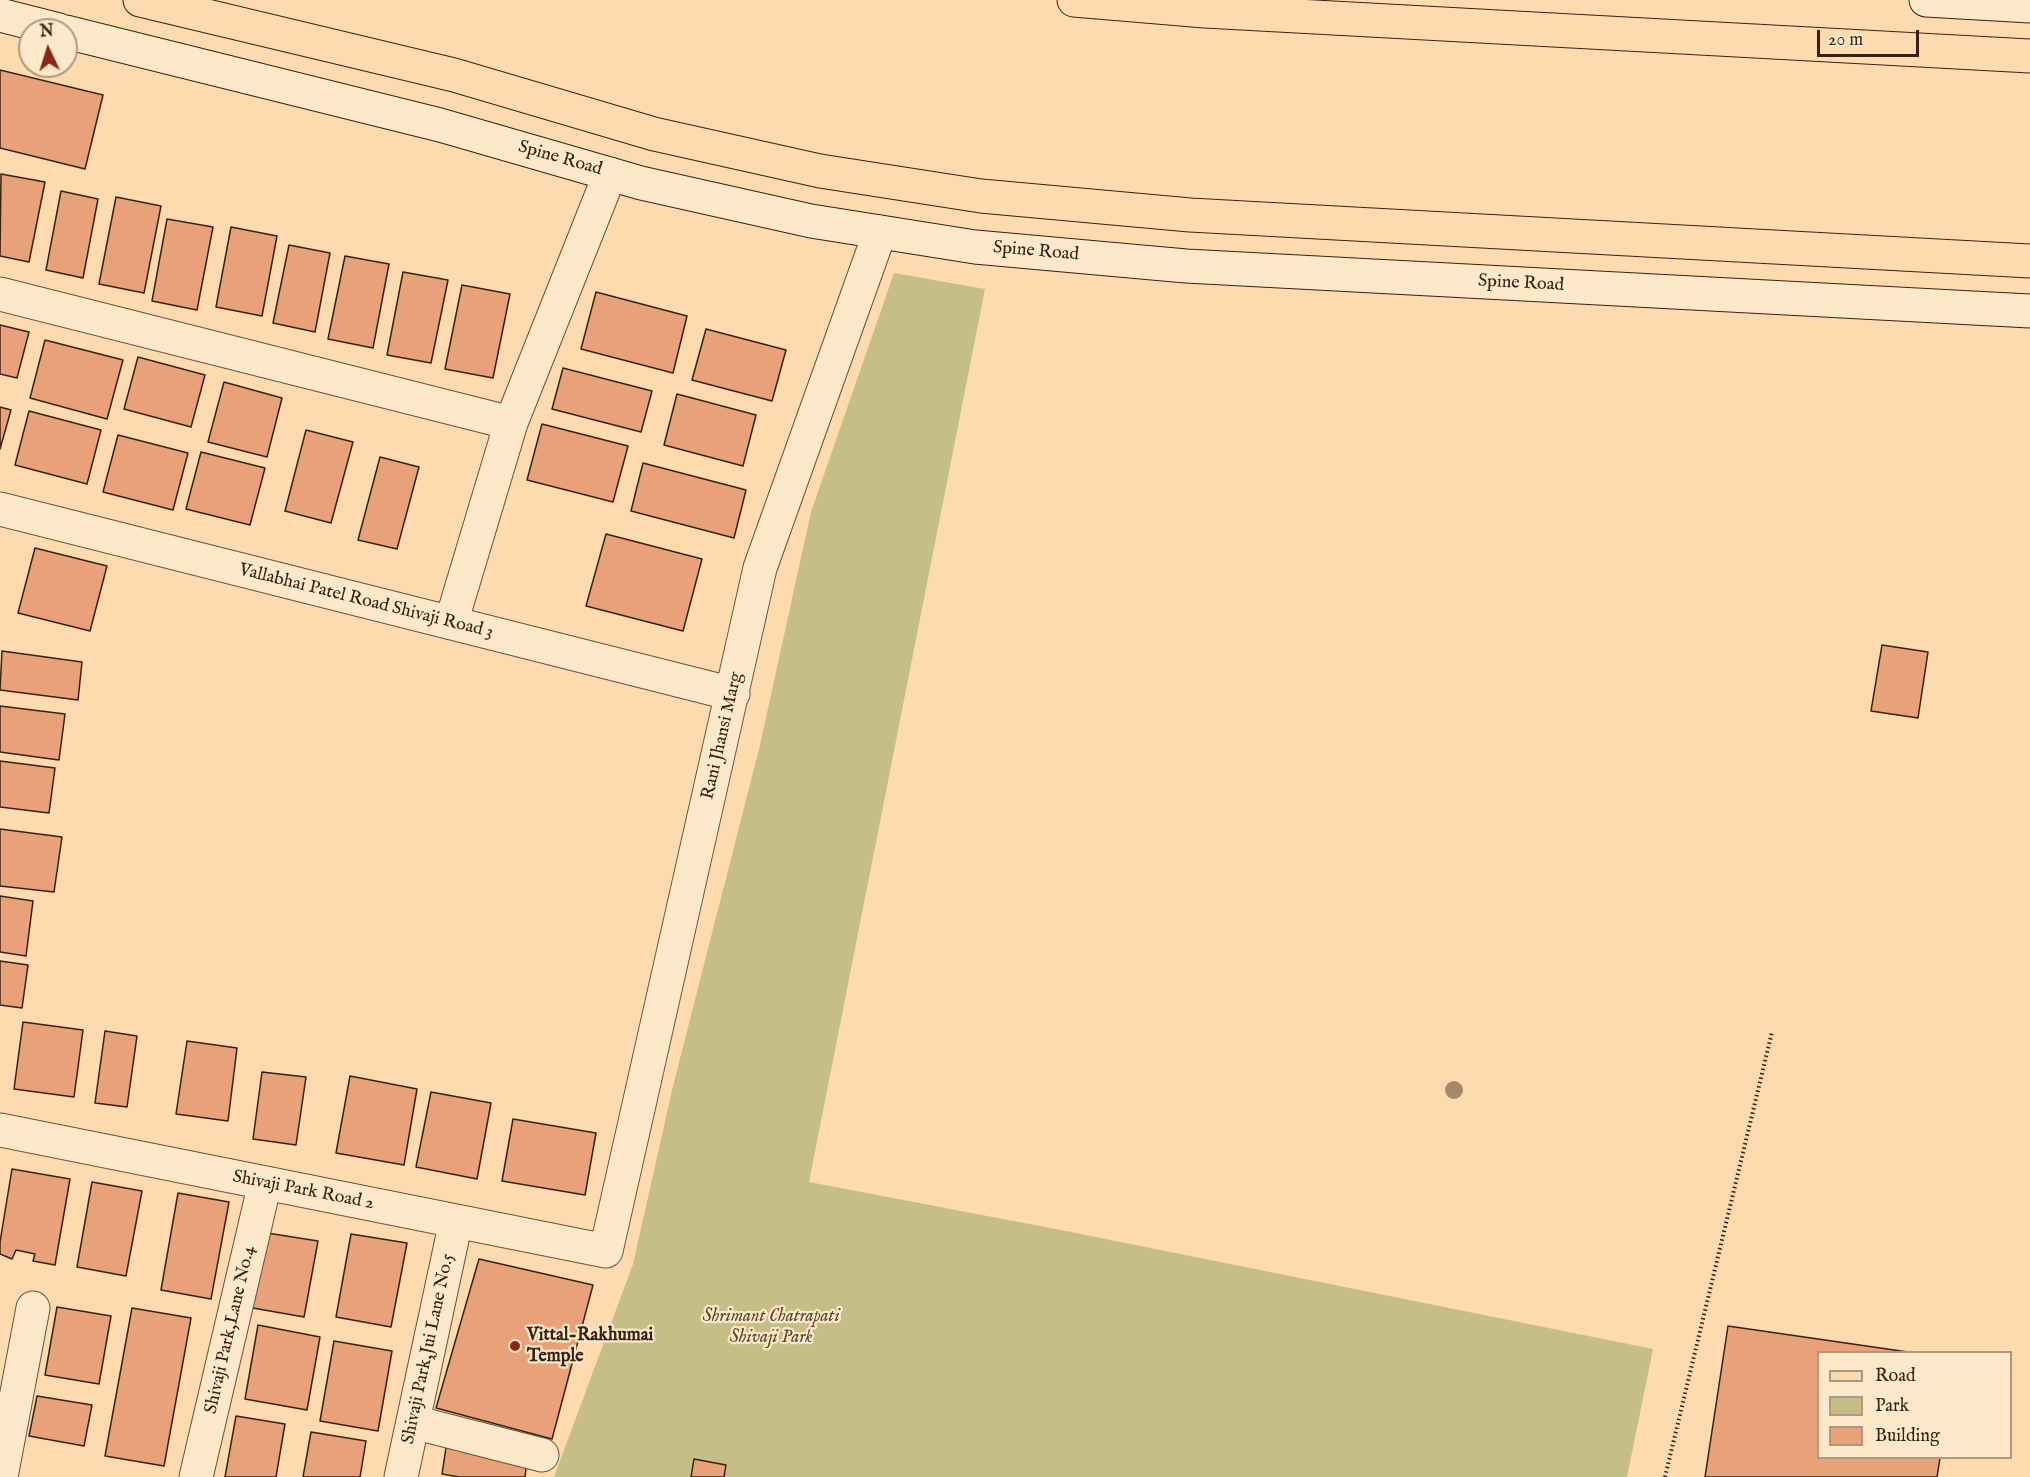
<!DOCTYPE html>
<html>
<head>
<meta charset="utf-8">
<style>
  body { margin:0 }
  #map { position:relative; width:2030px; height:1477px; overflow:hidden; background:#fddbae; font-family:"IM FELL English",serif }
  canvas { display:block }
  .legend { position:absolute; left:1817px; top:1351px; width:195px; height:108px; box-sizing:border-box; background:#fee8ca; border:2px solid #af9881; margin:0; padding:8px 10px; list-style:none; font-size:18px; color:#382114 }
  .legend li { display:flex; align-items:center; gap:12px; height:30px }
  .legend b { width:30px; border:2px solid #af9881 }
  .north { position:absolute; left:18px; top:18px; width:60px; height:60px; box-sizing:border-box; background:#fee8ca; border:2px solid #af9881; border-radius:50%; rotate:356deg; font-size:16px; font-weight:700; line-height:24px; text-align:center; color:#382114 }
  .north::after { content:''; display:block; margin:auto; width:21px; height:27px; background:#8f2418; clip-path:polygon(50% 0,100% 100%,50% 72%,0 100%) }
  .scale { position:absolute; left:1817px; top:30px; width:102px; height:27px; box-sizing:border-box; border:3px solid #382114; border-top:0; padding-left:8px; font-size:18px; line-height:21px; white-space:nowrap; color:#382114; -webkit-text-stroke:4px #fee8ca; paint-order:stroke }
</style>
</head>
<body>
<div id="map">
<canvas width="2030" height="1477"></canvas>
<ul class="legend">
<li><b style="height:8px;background:#fddbae"></b>Road</li>
<li><b style="height:16px;background:#c5be86"></b>Park</li>
<li><b style="height:16px;background:#e8a178"></b>Building</li>
</ul>
<div class="north">N</div>
<div class="scale">20 m</div>
</div>
<script>
const ctx = document.querySelector('canvas').getContext('2d');
ctx.lineJoin = 'round';
function fillPath(path, color) {
  ctx.fillStyle = color;
  ctx.fill(path, 'evenodd');
}
function strokePath(path, color, width, dash) {
  ctx.strokeStyle = color;
  ctx.lineWidth = width;
  ctx.lineCap = dash ? 'butt' : 'round';
  ctx.setLineDash(dash || []);
  ctx.stroke(path);
}
function write(font, color, halo, rows, align = 'center') {
  ctx.font = font + ' "IM FELL English",serif';
  ctx.lineWidth = 4.5;
  ctx.setLineDash([]);
  ctx.textBaseline = 'middle';
  ctx.strokeStyle = halo;
  ctx.fillStyle = color;
  for (const [text, x, y, turn = 0] of rows) {
    ctx.save();
    ctx.translate(x, y);
    ctx.rotate((+turn || 0) * Math.PI / 180);
    ctx.textAlign = isNaN(turn) ? turn : align;
    if (halo) ctx.strokeText(text, 0, 0);
    ctx.fillText(text, 0, 0);
    ctx.restore();
  }
}
fillPath(new Path2D(`
  M894,273L985,289L809,1182L1071,1232L1653,1349L1627,1477H554L633,1264L673,1086L760,745L811,512Z`), '#c5be86');
const building = new Path2D(`
  M0,70L103,95L85,169L0,148Z
  M1,174L45,182L29,262L0,256Z
  M61,191L98,199L83,278L46,270Z
  M116,197L161,206L144,293L99,284Z
  M167,219L213,227L197,310L152,301Z
  M231,227L277,236L262,316L216,307Z
  M289,245L330,253L315,332L273,323Z
  M345,256L389,264L373,348L328,339Z
  M403,272L448,280L431,363L387,355Z
  M462,285L510,294L493,378L445,369Z
  M596,292L687,316L673,373L581,349Z
  M0,325L29,332L17,378L0,374Z
  M706,329L786,350L772,401L692,380Z
  M45,340L123,360L107,419L30,398Z
  M138,357L205,375L191,427L124,409Z
  M563,368L652,391L641,432L552,409Z
  M224,382L282,398L267,457L208,442Z
  M677,394L756,415L743,466L664,445Z
  M0,407L11,410L0,449Z
  M29,411L101,430L87,484L15,465Z
  M542,424L628,446L613,502L527,480Z
  M306,430L353,442L331,523L285,511Z
  M118,435L188,453L173,510L103,492Z
  M201,452L265,468L250,525L186,509Z
  M380,457L419,467L397,549L358,540Z
  M643,463L746,490L734,538L631,511Z
  M606,534L702,559L683,631L586,606Z
  M35,548L107,566L90,631L18,613Z
  M1882,645L1928,652L1918,718L1871,711Z
  M2,651L82,662L78,700L0,690Z
  M0,706L65,714L59,760L0,752Z
  M0,761L55,768L49,813L0,807Z
  M0,829L62,837L54,892L0,886Z
  M0,896L33,901L26,956L0,952Z
  M0,961L28,965L22,1008L0,1005Z
  M23,1022L83,1030L74,1097L14,1089Z
  M105,1031L137,1036L127,1107L95,1103Z
  M187,1041L237,1048L228,1121L176,1114Z
  M262,1072L306,1077L296,1145L253,1139Z
  M350,1076L417,1089L404,1165L336,1153Z
  M431,1092L491,1103L477,1179L416,1167Z
  M513,1119L596,1133L585,1195L502,1181Z
  M12,1169L70,1179L55,1265L33,1261L35,1254L16,1250L12,1259L0,1254V1242Z
  M92,1182L142,1191L126,1276L77,1267Z
  M178,1193L229,1202L211,1299L161,1290Z
  M261,1232L318,1241L304,1317L247,1307Z
  M351,1234L407,1243L391,1327L336,1317Z
  M479,1259L593,1285L552,1439L436,1408Z
  M57,1307L111,1316L99,1384L45,1375Z
  M132,1308L191,1318L164,1466L105,1456Z
  M258,1325L320,1337L307,1410L245,1399Z
  M1728,1326L1908,1352H1818V1458H1940L1937,1477H1705Z
  M334,1341L392,1351L378,1431L320,1421Z
  M37,1396L92,1405L84,1446L29,1436Z
  M236,1416L285,1424L276,1477H225Z
  M311,1432L366,1441L360,1477H303Z
  M447,1441L527,1460L525,1477H459L442,1474Z
  M694,1459L726,1465L724,1477H691Z`);
fillPath(building, '#e8a178');
strokePath(building, '#382114', 1.5);
const street = new Path2D(`
  M0,294L511,423
  M0,509L733,694
  M451,623L511,423L610,174
  M0,1130L606,1251L760,568L880,232
  M413,1422L542,1455
  M1,1477L33,1308
  M196,1477L265,1183
  M401,1477L456,1221`);
const secondary = new Path2D(`
  M1926,0L2030,6
  M0,15L59,30
  M66,32L440,125L641,183L811,221L975,247L1186,266L2030,311`);
const primary = new Path2D(`
  M140,0L454,75L654,134L820,171L981,196L1190,215L2030,261
  M1074,0L1205,11L2030,56`);
strokePath(street, '#69503a', 35);
strokePath(secondary, '#382114', 35);
strokePath(primary, '#382114', 35);
strokePath(new Path2D(`
  M1665,1477L1772,1032`), '#382114', 4, [1.5, 3]);
strokePath(street, '#fee8ca', 33);
strokePath(secondary, '#fee8ca', 33);
strokePath(primary, '#fddbae', 33);
ctx.fillStyle = '#a48a69';
for (const [x, y] of [
  [1454,1090]
]) {
  ctx.beginPath();
  ctx.arc(x, y, 9, 0, 2 * Math.PI);
  ctx.fill();
}
for (const [x, y, r, color] of [
  [515,1346,6,"#8f2418"]
]) {
  const dot = new Path2D();
  dot.arc(x, y, r, 0, 2 * Math.PI);
  ctx.fillStyle = color;
  ctx.fill(dot);
  strokePath(dot, '#fee8ca', 2);
}
write('18px', '#382114', '#fee8ca', [
  ["Spine Road",560,159,16],
  ["Spine Road",1036,252,5],
  ["Spine Road",1521,284,3],
  ["Vallabhai Patel Road Shivaji Road 3",366,602,14],
  ["Rani Jhansi Marg",723,736,-77],
  ["Shivaji Park Road 2",303,1191,11],
  ["Shivaji Park,Lane No.4",231,1330,-77],
  ["Shivaji Park,Jui Lane No.5",429,1349,-78]
]);
write('italic 18px', '#5b4830', '#fee8ca', [
  ["Shrimant Chatrapati",771,1317],
  ["Shivaji Park",771,1338]
]);
write('bold 18px', '#382114', '#fee8ca', [
  ["Vittal-Rakhumai",527,1336],
  ["Temple",527,1357]
], 'left');
</script>
</body>
</html>
